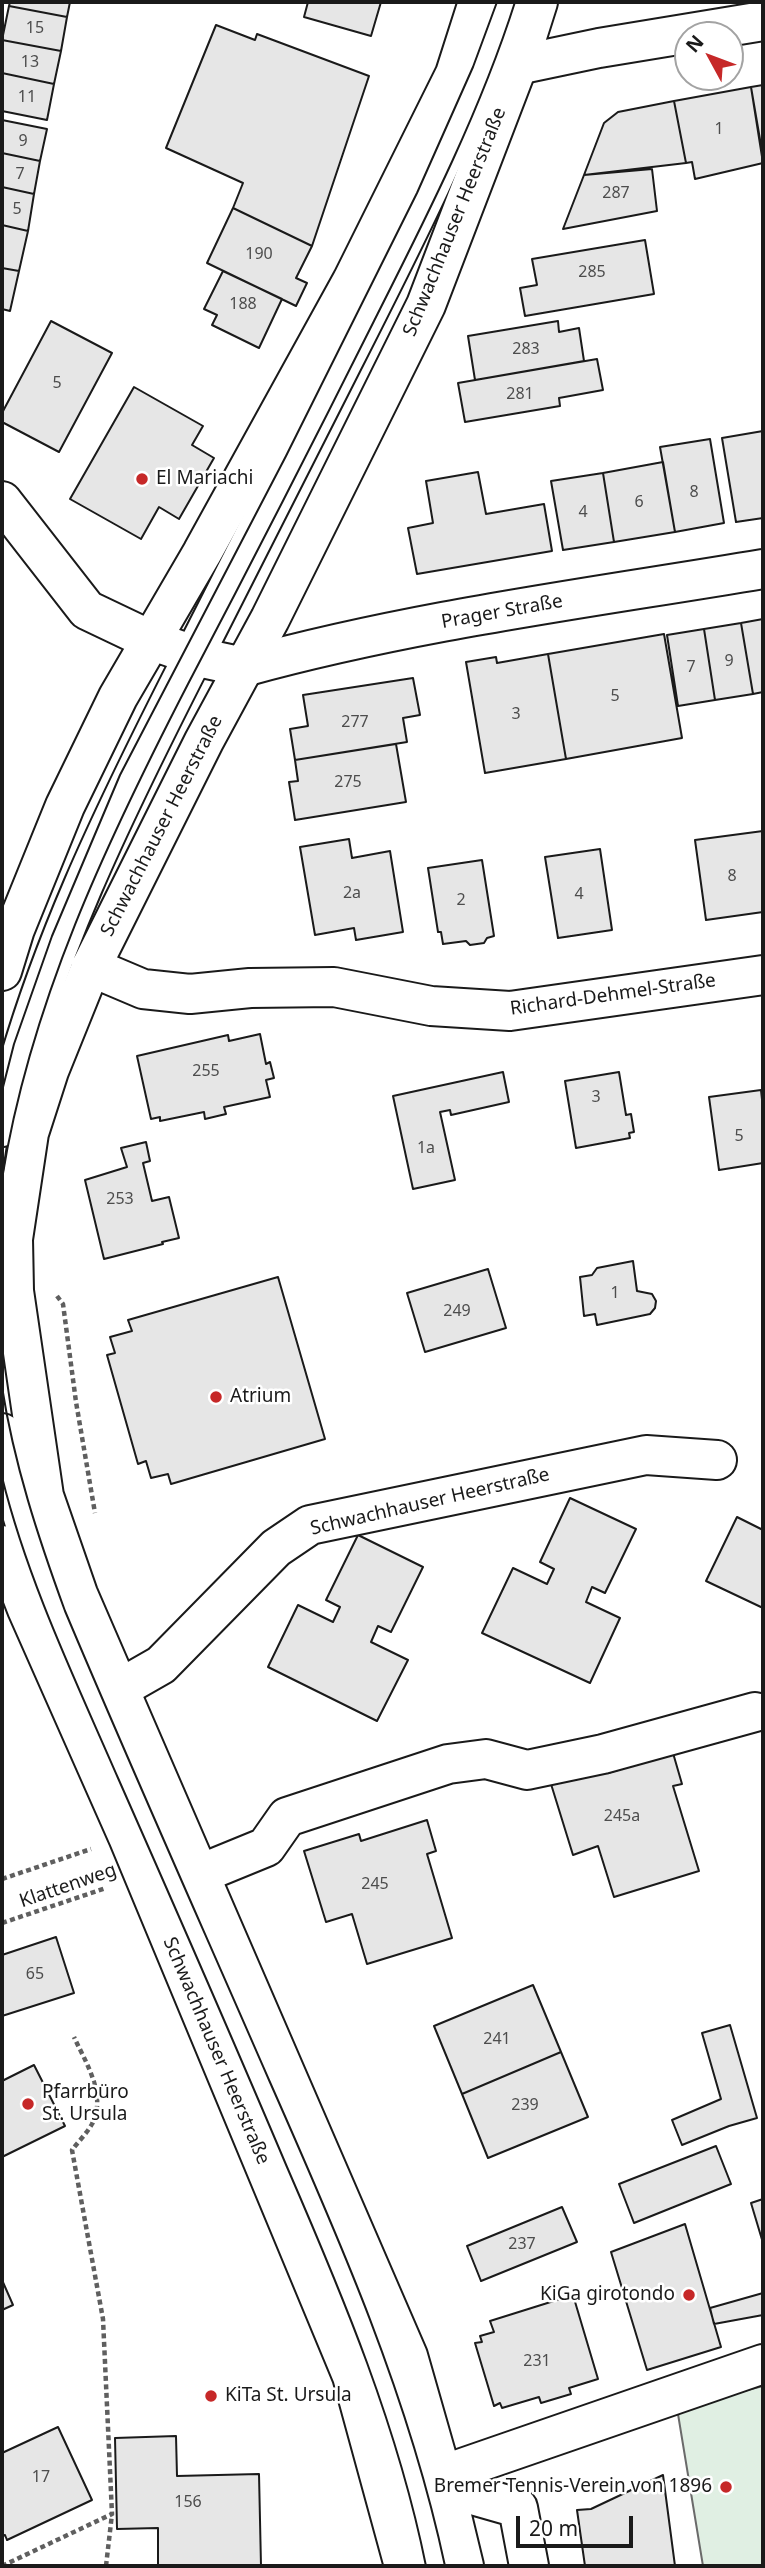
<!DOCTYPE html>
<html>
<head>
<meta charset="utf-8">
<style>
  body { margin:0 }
  #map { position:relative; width:765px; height:2568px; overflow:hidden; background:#fff; font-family:"Noto Sans",sans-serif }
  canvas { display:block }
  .frame { position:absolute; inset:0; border:4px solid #1a1a1a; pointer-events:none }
  .north { position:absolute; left:674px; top:21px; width:70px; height:70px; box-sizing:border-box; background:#fff; border:2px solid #a3a3a3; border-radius:50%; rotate:311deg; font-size:19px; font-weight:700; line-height:28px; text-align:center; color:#1a1a1a }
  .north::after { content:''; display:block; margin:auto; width:24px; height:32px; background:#c62828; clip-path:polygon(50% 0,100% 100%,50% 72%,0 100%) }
  .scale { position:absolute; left:516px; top:2516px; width:117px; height:32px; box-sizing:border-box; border:4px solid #1a1a1a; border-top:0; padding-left:9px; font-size:21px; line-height:24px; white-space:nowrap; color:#1a1a1a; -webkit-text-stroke:5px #fff; paint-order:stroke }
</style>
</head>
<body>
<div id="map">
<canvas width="765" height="2568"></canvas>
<div class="frame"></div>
<div class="north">N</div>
<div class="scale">20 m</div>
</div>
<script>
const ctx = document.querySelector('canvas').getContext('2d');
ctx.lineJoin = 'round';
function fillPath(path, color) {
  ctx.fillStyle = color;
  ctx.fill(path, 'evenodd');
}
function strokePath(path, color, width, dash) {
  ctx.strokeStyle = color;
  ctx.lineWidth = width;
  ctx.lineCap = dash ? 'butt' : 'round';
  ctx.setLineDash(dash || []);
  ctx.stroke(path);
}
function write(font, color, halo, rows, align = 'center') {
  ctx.font = font + ' "Noto Sans",sans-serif';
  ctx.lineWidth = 5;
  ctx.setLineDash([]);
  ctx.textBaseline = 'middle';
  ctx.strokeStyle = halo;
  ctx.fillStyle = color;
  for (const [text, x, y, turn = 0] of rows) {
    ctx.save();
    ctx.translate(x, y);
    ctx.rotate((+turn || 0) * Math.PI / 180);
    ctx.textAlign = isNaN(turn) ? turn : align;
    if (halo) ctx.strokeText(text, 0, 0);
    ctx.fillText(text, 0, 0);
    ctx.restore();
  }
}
const green = new Path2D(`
  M763,2386V2566H703L677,2408Z`);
fillPath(green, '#e0efe3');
strokePath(green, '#6a6a6a', 2);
const building = new Path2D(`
  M10,2H70L67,17L9,6Z
  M308,2H381L371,36L304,17Z
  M9,6L67,17L61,51L2,40Z
  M216,25L255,40L257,34L369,76L312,246L233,208L243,183L166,148Z
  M2,40L61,51L54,84L2,73Z
  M2,73L54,84L47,120L2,111Z
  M763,85V157L751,87Z
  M751,87L763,163L695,179L692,162L686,163L674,101Z
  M674,101L686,163L584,175L604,123L618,112Z
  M2,120L47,129L40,161L2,153Z
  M2,153L40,161L34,194L2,187Z
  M652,169L657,211L563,229L584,175Z
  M2,187L34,194L28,231L2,225Z
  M233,208L312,246L296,278L307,283L296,306L207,263Z
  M2,225L28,231L19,271L2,268Z
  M645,240L654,294L525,316L520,288L537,285L532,259Z
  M2,268L19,271L10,311L2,309Z
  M223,271L282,299L259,348L212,325L217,315L204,309Z
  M51,321L112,353L59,452L2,422V413Z
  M558,321L559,332L579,328L584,361L475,380L468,336Z
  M597,359L603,390L559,398L560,406L465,422L458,383Z
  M134,387L203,426L192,445L214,458L179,519L159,507L141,539L70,499Z
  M763,431V518L736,522L722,438Z
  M710,439L724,523L675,532L660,447Z
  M663,462L675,532L614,542L603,473Z
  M478,472L486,514L544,504L552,551L417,574L408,528L433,523L426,481Z
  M603,473L614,542L563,550L551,481Z
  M763,619V692L753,694L741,623Z
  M741,623L753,694L715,700L704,629Z
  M704,629L715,700L678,706L667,635Z
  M664,634L682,738L566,759L548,654Z
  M548,654L566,759L485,773L466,662L496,657L497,663Z
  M413,678L420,715L403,718L407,742L295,760L290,729L308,726L303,695Z
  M396,744L406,802L295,820L289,782L298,781L295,760Z
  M763,831V912L706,920L695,840Z
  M349,839L352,858L390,851L403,932L356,940L354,928L315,935L300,847Z
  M600,849L612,930L558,938L545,857Z
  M482,860L494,936L487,938L484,943L470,945L466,941L443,944L441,932H438L428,868Z
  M260,1034L266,1064L270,1062L274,1078L266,1080L270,1097L224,1107L226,1114L205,1119L204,1112L160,1121V1117L151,1119L137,1056L228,1035L229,1041Z
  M503,1072L509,1102L451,1115L450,1110L440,1112L455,1180L413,1189L393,1096Z
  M619,1072L626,1115L631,1114L634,1132L629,1133L630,1138L576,1148L565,1081Z
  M761,1090L763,1109V1163L719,1170L709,1097Z
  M146,1142L150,1161L143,1163L152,1201L169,1197L179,1238L162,1242L163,1244L104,1259L85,1180L127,1167L121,1148Z
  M633,1261L637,1291L652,1294L656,1301L655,1308L650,1314L597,1325L595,1314L584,1316L580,1277L592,1275L597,1268Z
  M488,1269L506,1328L425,1352L407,1293Z
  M278,1277L325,1439L171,1484L168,1474L151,1478L146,1461L138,1464L107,1355L115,1353L110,1337L132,1331L128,1320Z
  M570,1498L636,1529L605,1593L592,1587L586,1602L620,1618L590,1683L482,1633L513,1568L547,1584L554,1569L540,1562Z
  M737,1517L763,1530V1608L706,1581Z
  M358,1535L423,1567L391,1632L378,1626L371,1642L408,1660L377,1721L268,1667L298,1605L333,1622L340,1607L326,1600Z
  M673,1753L682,1784L673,1786L699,1871L614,1897L598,1846L573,1855L551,1784L606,1767L608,1773Z
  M427,1820L436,1851L427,1854L452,1938L367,1964L352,1914L326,1922L304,1851L359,1834L361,1841Z
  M56,1937L74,1993L2,2016V1955Z
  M533,1985L561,2052L462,2094L434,2026Z
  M730,2025L757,2118L729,2126L682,2145L672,2120L721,2099L702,2033Z
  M561,2052L588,2117L488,2158L462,2094Z
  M34,2065L65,2126L2,2157V2081Z
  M716,2146L731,2184L634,2223L619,2184Z
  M763,2199V2243L751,2203Z
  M562,2207L577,2242L481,2281L467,2246Z
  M685,2224L721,2347L647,2370L611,2252Z
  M2,2280L13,2305L2,2310Z
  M763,2293V2315L714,2324L710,2308Z
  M573,2295L598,2379L569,2388L571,2394L541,2403L539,2397L502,2408L500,2403L494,2406L475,2343L482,2342L480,2336L494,2332L490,2321Z
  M58,2427L92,2500L7,2540L5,2535L2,2536V2453Z
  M176,2436L177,2476L259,2474L261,2566H158V2528L117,2529L115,2438Z
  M663,2475L675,2566H585L577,2510L591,2509Z`);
fillPath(building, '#e6e6e6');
strokePath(building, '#1a1a1a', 2);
const minor = new Path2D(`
  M518,65L599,48L763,21
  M2,501L87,610L150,640
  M244,667C414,620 590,598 763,569
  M91,967L143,989L190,994L250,988L334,987L431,1006L510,1011L763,975
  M2,1127C40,961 116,808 193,657C243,559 293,461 342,363C402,245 462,127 506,2
  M2,1433C25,1554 78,1665 128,1776C185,1905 239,2035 294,2164C350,2294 410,2425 435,2566
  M119,1689L161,1665L276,1548L310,1525L646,1455L717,1460
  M200,1874L266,1847L287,1817L448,1764L486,1759L527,1770L603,1754L755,1712
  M442,2475L763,2364
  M442,2475L469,2494L518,2508L529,2566`);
const major = new Path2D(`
  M150,640L202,658L244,667
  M2,971L15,929L65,806L118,697L202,553L352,281L455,74L478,2
  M2,1545L27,1609L128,1837L352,2376L404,2566
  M464,2566L442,2475L408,2356L78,1594L44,1496L14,1291L13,1239L29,1133L49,1071L91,967L204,741L270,619L426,305L518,65L538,2`);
strokePath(minor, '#1a1a1a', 42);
strokePath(major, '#1a1a1a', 42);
strokePath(new Path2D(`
  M57,1296L63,1304L76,1402L95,1513
  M2,1879L91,1849
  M2,1923L106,1888
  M2,2566L112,2514L103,2319L72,2150C78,2142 87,2133 92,2124C107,2095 86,2063 74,2037
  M106,2566L112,2514`), '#5f5f5f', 4.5, [5, 3.5]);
strokePath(minor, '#fff', 38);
strokePath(major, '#fff', 38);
strokePath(new Path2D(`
  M2,1091L14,1044L52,936L120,775L286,456L417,193L473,67L497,2
  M2,1179C30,1003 107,841 188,684C251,564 313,443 374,321C426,218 480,112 515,2
  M2,1387C14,1464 38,1537 65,1611C131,1768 201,1924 269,2080C339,2238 409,2397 445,2566
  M2,1477C28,1582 75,1679 118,1778C175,1907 232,2037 287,2167C343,2296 398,2427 426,2566`), '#1a1a1a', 2);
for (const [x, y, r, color] of [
  [142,479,7,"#c62828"],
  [216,1397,7,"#c62828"],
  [28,2104,7,"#c62828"],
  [689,2295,7,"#c62828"],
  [211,2396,7,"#c62828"],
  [726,2487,7,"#c62828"]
]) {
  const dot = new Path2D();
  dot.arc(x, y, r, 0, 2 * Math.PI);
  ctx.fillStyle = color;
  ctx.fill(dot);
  strokePath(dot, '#fff', 2.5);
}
write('16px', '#4d4d4d', null, [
  ["15",35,28],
  ["13",30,62],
  ["11",27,97],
  ["1",719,129],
  ["9",23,141],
  ["7",20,174],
  ["287",616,193],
  ["5",17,209],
  ["190",259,254],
  ["285",592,272],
  ["188",243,304],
  ["283",526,349],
  ["5",57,383],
  ["281",520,394],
  ["8",694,492],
  ["6",639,502],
  ["4",583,512],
  ["9",729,661],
  ["7",691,667],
  ["5",615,696],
  ["3",516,714],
  ["277",355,722],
  ["275",348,782],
  ["8",732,876],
  ["2a",352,893],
  ["4",579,894],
  ["2",461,900],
  ["255",206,1071],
  ["3",596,1097],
  ["5",739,1136],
  ["1a",426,1148],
  ["253",120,1199],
  ["1",615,1293],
  ["249",457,1311],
  ["245a",622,1816],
  ["245",375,1884],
  ["65",35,1974],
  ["241",497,2039],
  ["239",525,2105],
  ["237",522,2244],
  ["231",537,2361],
  ["17",41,2477],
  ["156",188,2502]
]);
write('19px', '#1a1a1a', '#fff', [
  ["Schwachhauser Heerstraße",455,222,-68],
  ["Prager Straße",502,612,-10],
  ["Schwachhauser Heerstraße",162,826,-63],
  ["Richard-Dehmel-Straße",613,995,-8],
  ["Schwachhauser Heerstraße",430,1502,-13],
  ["Klattenweg",68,1886,-19],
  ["Schwachhauser Heerstraße",216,2051,67]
]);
write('19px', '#1a1a1a', '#fff', [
  ["El Mariachi",156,479],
  ["Atrium",230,1397],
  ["Pfarrbüro",42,2093],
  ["St. Ursula",42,2115],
  ["KiGa girotondo",675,2295,"right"],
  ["KiTa St. Ursula",225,2396],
  ["Bremer Tennis-Verein von 1896",712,2487,"right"]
], 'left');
</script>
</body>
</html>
